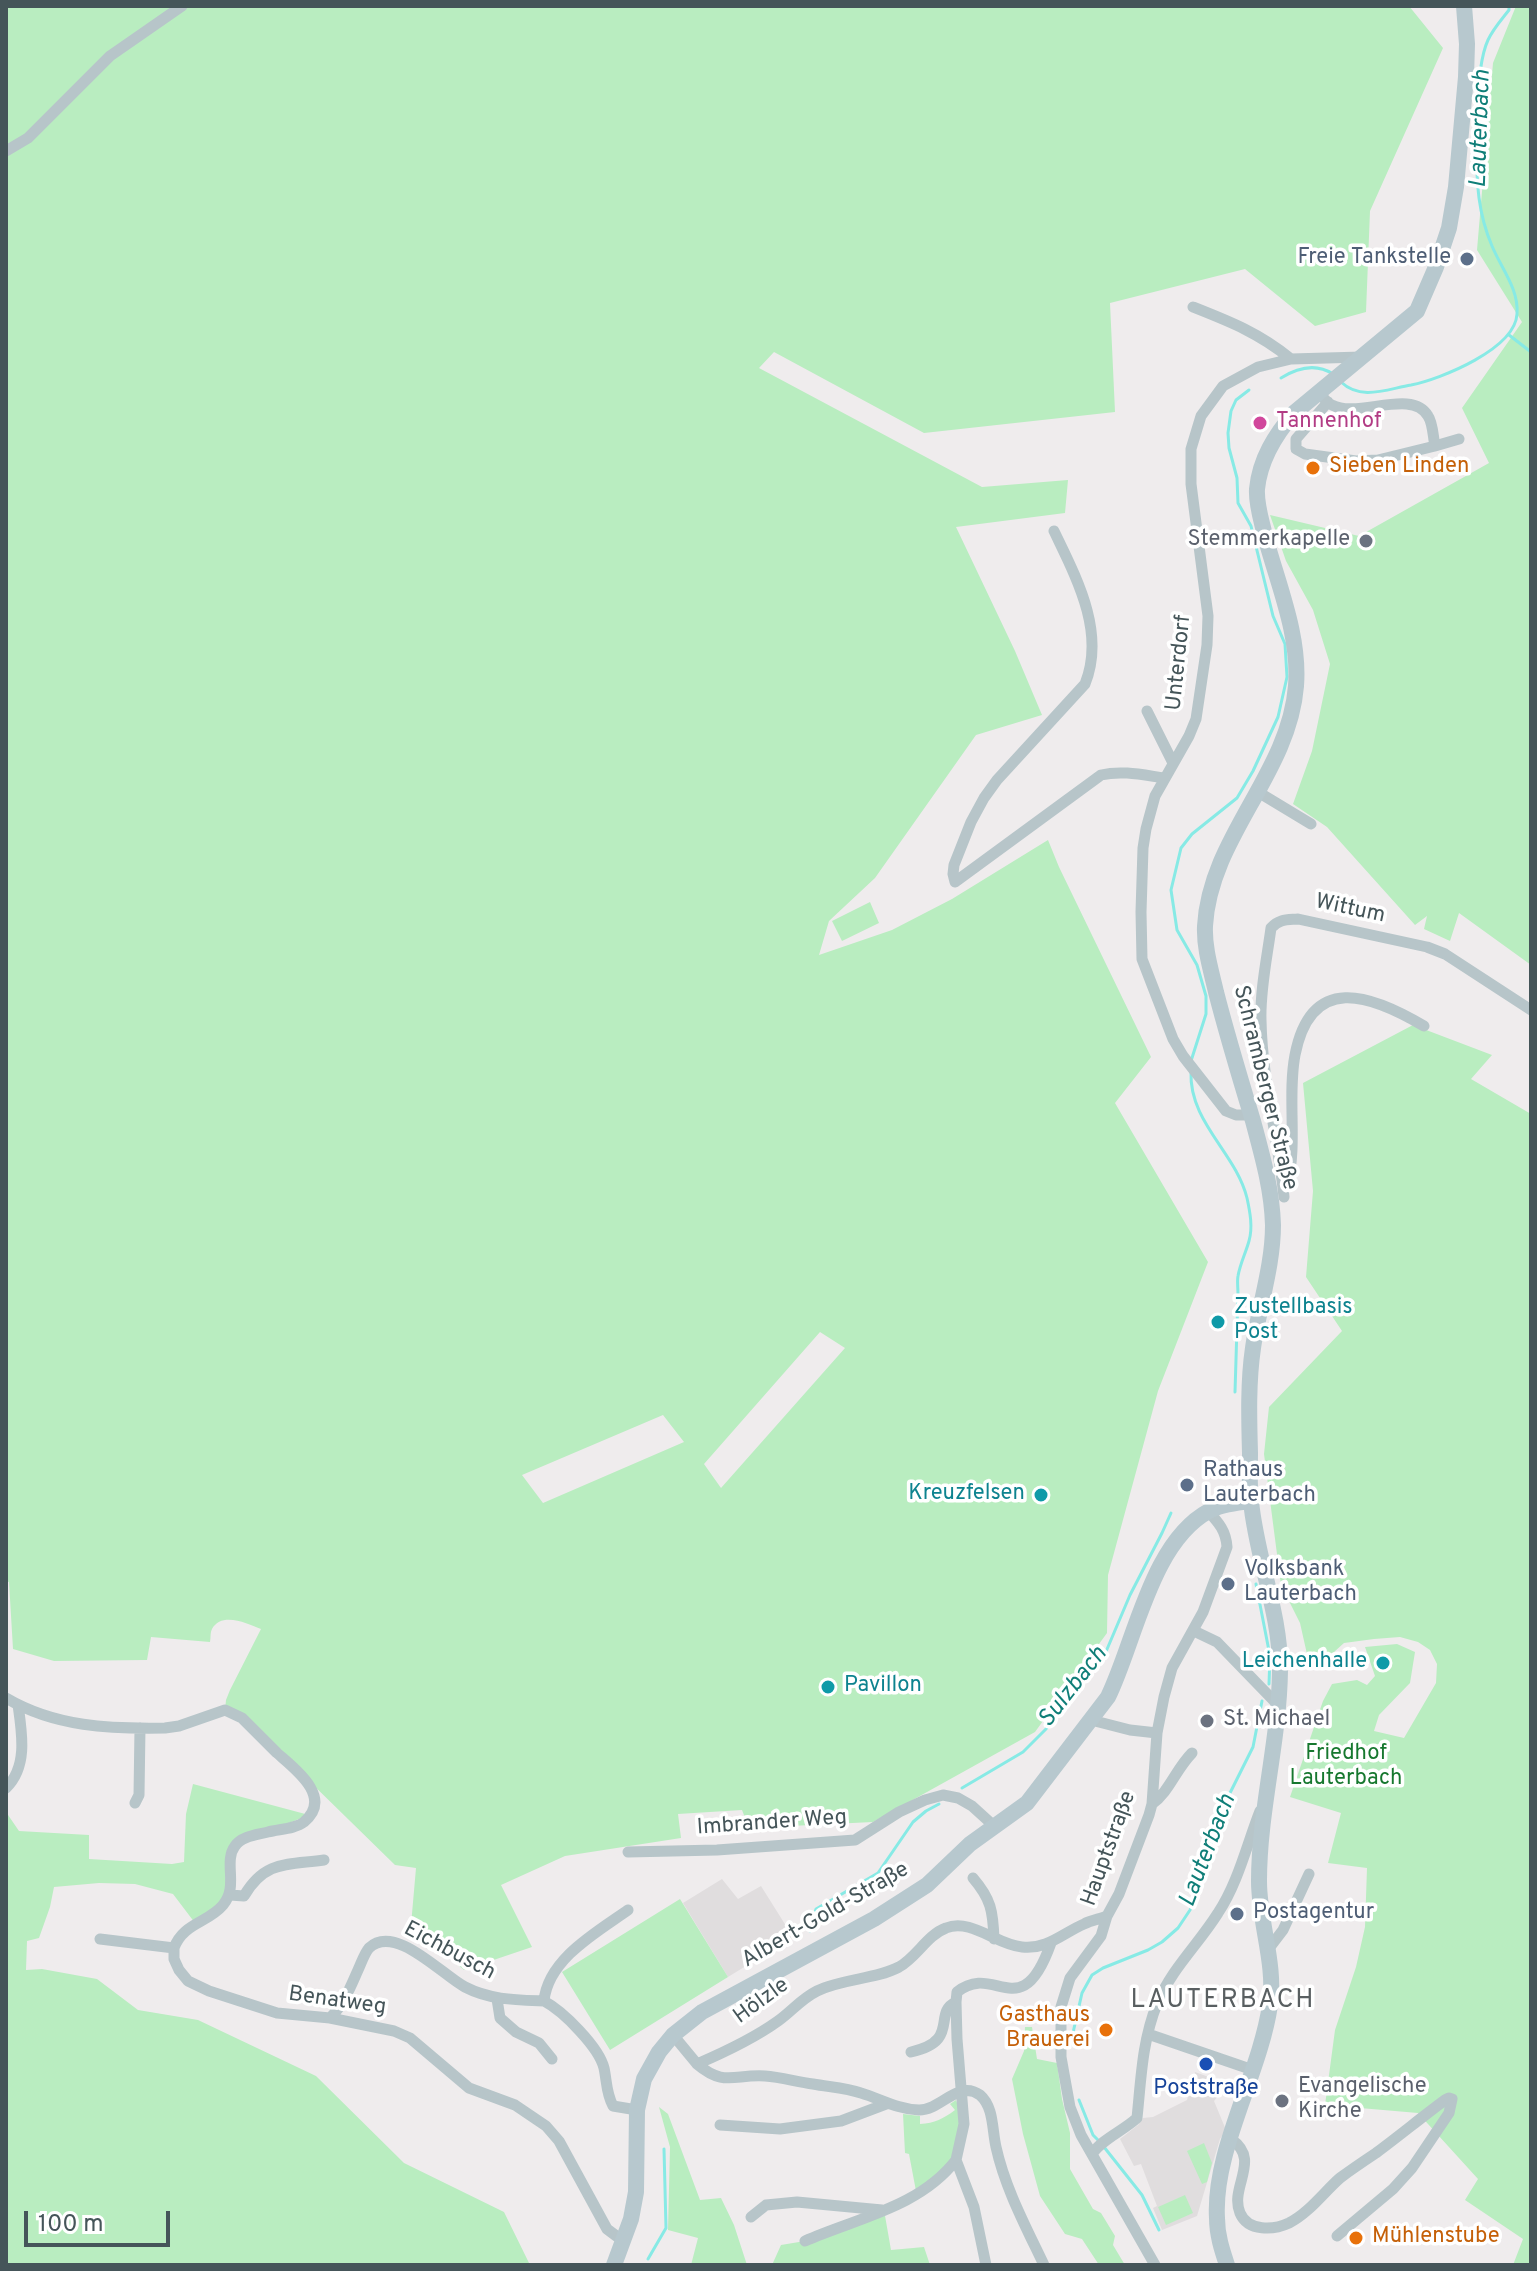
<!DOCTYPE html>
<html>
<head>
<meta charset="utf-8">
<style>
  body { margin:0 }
  #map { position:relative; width:1537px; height:2271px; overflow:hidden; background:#efeced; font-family:Overpass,sans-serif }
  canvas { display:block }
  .frame { position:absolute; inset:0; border:8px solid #455559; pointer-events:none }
  .scale { position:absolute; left:24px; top:2211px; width:146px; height:36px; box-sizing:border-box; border:4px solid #455559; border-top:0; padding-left:10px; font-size:24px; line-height:28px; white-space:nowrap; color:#455559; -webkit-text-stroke:6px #fff; paint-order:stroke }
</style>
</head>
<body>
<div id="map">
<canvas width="1537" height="2271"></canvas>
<div class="frame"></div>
<div class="scale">100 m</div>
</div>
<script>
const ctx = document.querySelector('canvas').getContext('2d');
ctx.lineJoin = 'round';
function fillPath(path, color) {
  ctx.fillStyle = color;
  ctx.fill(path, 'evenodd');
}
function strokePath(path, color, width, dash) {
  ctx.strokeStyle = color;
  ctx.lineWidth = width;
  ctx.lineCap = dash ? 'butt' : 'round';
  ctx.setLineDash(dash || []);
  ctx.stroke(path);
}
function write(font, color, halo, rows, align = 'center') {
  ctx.font = font + ' Overpass,sans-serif';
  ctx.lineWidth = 7;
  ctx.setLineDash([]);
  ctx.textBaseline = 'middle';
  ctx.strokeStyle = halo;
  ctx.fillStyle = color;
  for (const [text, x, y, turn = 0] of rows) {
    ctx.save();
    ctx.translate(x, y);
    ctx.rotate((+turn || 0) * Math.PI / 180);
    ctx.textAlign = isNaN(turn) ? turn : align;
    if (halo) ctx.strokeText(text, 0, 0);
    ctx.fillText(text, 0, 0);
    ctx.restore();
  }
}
fillPath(new Path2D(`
  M722,1879L738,1899L761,1886L793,1937L728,1977L683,1903Z
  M1195,2072L1228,2084L1214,2101L1226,2130L1220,2139L1197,2216L1162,2230L1153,2208L1157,2206L1141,2164L1134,2166L1120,2139L1138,2125L1143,2118L1153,2117L1187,2100Z`), '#e0ddde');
fillPath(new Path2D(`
  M6,6H1409L1443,48L1370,211L1366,312L1315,326L1245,269L1110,303L1115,412L924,433L774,352L759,368L982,487L1068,480L1065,513L956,527L1015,651L1042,715L976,735L875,878L829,921L819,955L892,930L952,899L1048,840L1059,867L1151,1057L1115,1103L1208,1262L1158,1391L1108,1575L1107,1633L1035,1732L873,1822L749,1828L742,1810L678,1814L681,1838L565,1856L501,1885L532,1947L464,1970L411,1925L416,1868L395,1865L304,1776L225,1710L226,1700L230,1690L261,1629C248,1624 222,1611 212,1629C210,1633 211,1637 210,1642L151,1637L147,1660L54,1661L13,1649L9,1582L6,1581ZM820,1332L845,1348L721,1488L704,1464ZM663,1415L684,1442L543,1503L522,1475Z
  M1516,6H1531V965L1459,913L1450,941L1424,929L1427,916L1415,925L1327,827L1293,804L1312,751L1330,664L1313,610L1286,561L1270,515L1359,536L1489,463L1462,408L1522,322L1477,250L1493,63Z
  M870,902L879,923L842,941L832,921Z
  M1413,1025L1492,1055L1471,1079L1531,1114V2265H1513L1523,2239L1465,2200L1478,2179L1418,2113L1325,2105L1335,2030L1356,1967L1365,1927L1367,1868L1328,1863L1341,1813L1290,1797L1323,1701L1332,1684L1357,1680L1367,1685L1375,1676L1365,1647L1397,1644L1415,1652L1410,1683L1379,1715L1374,1731L1404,1738L1436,1683L1437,1664L1430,1650L1418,1642L1400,1637L1374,1639L1344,1643L1334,1652L1309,1663L1300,1623L1281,1585L1264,1454L1269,1407L1342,1331L1306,1277L1313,1191L1303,1083Z
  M193,1784L309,1815L236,1844L230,1895L195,1923L173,1894L135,1884L99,1883L54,1887L50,1907L39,1938L27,1941L26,1970L42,1969L97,1979L138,2010L198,2020L316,2076L404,2163L504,2212L530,2265H6V1812L19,1831L89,1835V1859L172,1864L184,1862L186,1814Z
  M680,1899L728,1977L610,2050L562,1972Z
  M1025,2027H1032L1037,2059L1057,2063L1062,2099L1070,2133V2169L1093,2209L1101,2213L1115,2236L1113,2245L1125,2265H1099L1082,2239L1065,2234L1040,2196L1023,2134L1012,2079L1024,2051Z
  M956,2100L961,2114L952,2162L916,2191L909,2154L905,2153L903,2114L920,2116V2124C935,2123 943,2119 955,2110L950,2104Z
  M659,2107L668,2114L700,2200L721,2198L734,2225L747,2265H691L698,2238L668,2230L670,2147Z
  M1204,2143L1212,2163L1207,2182L1202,2184L1187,2151Z
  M1185,2195L1193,2213L1166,2225L1158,2207Z
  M884,2210L891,2250L924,2247L930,2265H772L781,2245L805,2241Z`), '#b9edc0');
strokePath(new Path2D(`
  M1509,335L1531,352
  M1281,378C1297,368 1316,363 1333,374
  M1341,382C1361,401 1387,389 1411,385C1441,379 1515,349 1517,314C1519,289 1501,268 1492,246C1486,232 1481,213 1479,198C1475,164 1474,70 1488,40C1493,29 1502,19 1509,10V6
  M1191,1061L1206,1014V996L1197,965L1177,930L1171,890L1181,848L1192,834L1237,798L1253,771L1278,717L1287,677L1285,644L1273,616L1251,526L1238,503L1237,478L1229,448L1228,433L1231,411L1236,400L1249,390
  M1191,1072C1189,1122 1236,1153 1247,1198C1250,1212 1253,1227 1249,1241C1246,1252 1240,1264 1238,1276C1237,1281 1238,1288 1238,1294C1237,1326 1236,1359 1235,1392
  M1256,1584L1270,1656L1269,1684
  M962,1788L1023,1752L1046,1729L1061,1707L1105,1654L1130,1595L1162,1533L1171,1513
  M810,1931L816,1909L878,1873L913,1822L926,1811L939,1804
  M1070,2046L1082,1993L1092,1975L1103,1968L1148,1950L1162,1942L1178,1928L1190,1910L1223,1807L1253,1747L1262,1701
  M1079,2100L1093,2135L1099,2141
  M1104,2147L1142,2195L1159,2230
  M648,2259L666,2228L664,2149`), '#87eae5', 3);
strokePath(new Path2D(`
  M6,151L28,138L110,56L182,6
  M1193,307C1231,322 1259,333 1291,359
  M1318,392C1322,396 1327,403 1332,405C1357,419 1412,388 1428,416C1433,423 1433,437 1435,446L1378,460L1356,461L1305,454L1296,449V439L1328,402
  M1435,446L1459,439
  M1054,531C1076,577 1106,632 1085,684L997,780L984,798L971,822L954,865L953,874L955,882L1101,775C1122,770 1143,775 1164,778
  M1147,711L1173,763
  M1258,792L1311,824
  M1251,1115H1236L1226,1111L1183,1056L1173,1039L1142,959L1141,912L1143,848L1146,829L1155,796L1189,736L1196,719L1207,645L1208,616L1191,484V449L1201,416L1223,386L1258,367L1291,359L1362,357
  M1287,1186C1298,1144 1287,1097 1295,1055C1311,973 1370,994 1424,1026
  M1284,1197C1278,1138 1262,1079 1261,1020C1260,990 1267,958 1271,928C1279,919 1287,920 1298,919L1427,947L1445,954L1531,1010
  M1194,1631L1217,1642L1278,1705
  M6,1698C55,1727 110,1729 165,1728L179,1726L225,1710L242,1718C254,1730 265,1741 277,1753C294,1768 334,1797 304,1822C295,1829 279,1829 268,1832C257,1835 242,1836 235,1846C223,1862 239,1886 223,1905C208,1923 183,1923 174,1948
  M1091,1720L1130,1730L1157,1733
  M6,1788C28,1767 22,1733 18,1705
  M135,1803L139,1795L140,1728
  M1152,1804C1169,1792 1176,1769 1192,1753
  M628,1852L717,1850L855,1840L899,1812L925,1800L943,1795L958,1798L972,1806L994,1826
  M973,1878C991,1899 993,1911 994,1939
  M230,1895L244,1896C265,1860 288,1865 324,1860
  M628,1910C597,1932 548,1959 544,2001C563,2011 599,2047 604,2068C607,2082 606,2093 613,2106L637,2110
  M100,1939L174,1948V1959L179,1970L188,1981L209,1991L277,2013L330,2018L394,2031L410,2038L469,2088L515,2105L546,2126L559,2141L607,2229L623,2241
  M1267,1951L1283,1930L1309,1874
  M497,1999L500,2018L516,2032L539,2043L552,2059
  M330,2018C344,2004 350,1988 358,1970C361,1964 364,1954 369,1948C395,1923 442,1975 465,1987C490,2000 516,2000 544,2001
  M1148,2034L1253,2070
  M673,2035L697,2064C725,2052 753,2039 778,2021C792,2011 801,1999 817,1991C843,1978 874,1980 899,1967C917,1957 927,1935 946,1928C971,1918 997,1945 1022,1947C1047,1950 1063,1933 1084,1924C1091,1920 1100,1919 1107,1916
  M911,2052C961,2041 932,2013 956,2002
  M697,2064C724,2087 734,2074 765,2076C781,2077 797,2082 813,2084C829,2087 846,2088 861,2093C881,2099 897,2109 919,2110C942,2110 958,2079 980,2095C994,2107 992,2130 996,2147C1005,2188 1026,2227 1044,2265
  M720,2125L780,2129L841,2121L886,2104
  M1231,2139C1262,2160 1229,2187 1240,2213C1248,2232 1274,2230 1289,2223C1309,2213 1324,2192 1340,2178C1352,2169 1364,2161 1376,2153C1399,2136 1422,2117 1445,2100L1449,2098L1452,2099L1449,2113L1412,2168L1393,2189L1337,2236
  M1092,2154C1102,2139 1123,2131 1137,2118C1141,2080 1142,2041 1157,2004C1172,1968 1198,1945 1218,1913C1238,1883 1247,1844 1260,1811
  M751,2217L766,2205L797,2202L882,2210
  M805,2241C857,2218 920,2207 956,2160
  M986,2265L974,2207L956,2160L964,2124L957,2039L956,2002L957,1992C995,1961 1021,2028 1051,1943
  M1155,2265L1081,2135L1070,2107L1061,2057V2007L1070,1978L1101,1936L1107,1916L1119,1894L1149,1815L1152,1804L1157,1733L1164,1697L1172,1668L1203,1612L1227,1547C1226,1531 1219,1523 1208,1511`), '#b7c5c9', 11);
strokePath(new Path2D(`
  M614,2265L631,2219L636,2192L637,2110L644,2079L659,2052L673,2035L702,2012L874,1919L927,1885L970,1844L1027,1803L1108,1697C1135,1642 1151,1542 1209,1511C1221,1504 1237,1503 1251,1501
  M1227,2265C1222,2250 1217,2235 1217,2218C1213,2150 1260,2074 1270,2005C1276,1964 1259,1923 1259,1881C1259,1811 1279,1742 1280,1671C1281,1614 1256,1557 1251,1501C1249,1485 1250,1469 1250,1453C1249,1418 1248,1382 1253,1348C1259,1306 1273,1266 1273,1225C1272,1189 1262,1155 1253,1121C1240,1078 1227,1035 1216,992C1211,970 1204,948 1205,926C1210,837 1289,774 1296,686C1300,635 1278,585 1265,536C1262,522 1256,505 1257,489C1260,459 1275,435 1294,413L1417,311L1436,267L1449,228L1456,187L1466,77L1467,44L1464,6`), '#b7c8ce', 16);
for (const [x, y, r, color] of [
  [1467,259,8,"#5c6f8a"],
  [1260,423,8,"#d1479c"],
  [1313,468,8,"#e8710a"],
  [1366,541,8,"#6b7280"],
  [1218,1322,8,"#0f9aa8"],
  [1187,1485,8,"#5c6f8a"],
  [1041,1495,8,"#0f9aa8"],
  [1228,1584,8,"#5c6f8a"],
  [1383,1663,8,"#0f9aa8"],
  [828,1687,8,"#0f9aa8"],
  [1207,1721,8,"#6b7280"],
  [1237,1914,8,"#5c6f8a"],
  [1106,2030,8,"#e8710a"],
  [1206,2064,8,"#1a4fb4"],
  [1282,2101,8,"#6b7280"],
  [1356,2238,8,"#e8710a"]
]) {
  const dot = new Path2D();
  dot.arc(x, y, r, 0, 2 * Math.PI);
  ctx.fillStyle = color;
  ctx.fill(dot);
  strokePath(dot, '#fff', 3);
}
write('22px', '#4e5e75', '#fff', [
  ["Freie Tankstelle",1451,259,"right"],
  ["Rathaus",1203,1472],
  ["Lauterbach",1203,1497],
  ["Volksbank",1244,1571],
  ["Lauterbach",1244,1596],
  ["Postagentur",1253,1914]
], 'left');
write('22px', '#b23c85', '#fff', [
  ["Tannenhof",1276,423]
], 'left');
write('22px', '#c56008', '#fff', [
  ["Sieben Linden",1329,468],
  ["Gasthaus",1090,2017,"right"],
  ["Brauerei",1090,2042,"right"],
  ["Mühlenstube",1372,2238]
], 'left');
write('22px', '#5b616d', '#fff', [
  ["Stemmerkapelle",1350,541,"right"],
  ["St. Michael",1223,1721],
  ["Evangelische",1298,2088],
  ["Kirche",1298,2113]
], 'left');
write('22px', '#455559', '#fff', [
  ["Unterdorf",1180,663,-84],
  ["Wittum",1350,910,12],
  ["Schramberger Straße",1264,1088,76],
  ["Imbrander Weg",772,1824,-4],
  ["Hauptstraße",1110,1849,-70],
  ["Albert-Gold-Straße",826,1916,-30],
  ["Eichbusch",449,1952,28],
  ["Benatweg",337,2002,8],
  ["Hölzle",762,2002,-36]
]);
write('22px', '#0d838f', '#fff', [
  ["Zustellbasis",1234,1309],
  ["Post",1234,1334],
  ["Kreuzfelsen",1025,1495,"right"],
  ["Leichenhalle",1367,1663,"right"],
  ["Pavillon",844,1687]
], 'left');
write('22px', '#17782f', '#fff', [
  ["Friedhof",1346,1755],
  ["Lauterbach",1346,1780]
]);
write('22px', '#164399', '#fff', [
  ["Poststraße",1206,2090]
]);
write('italic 24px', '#0f7e78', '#fff', [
  ["Lauterbach",1482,129,-88],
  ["Sulzbach",1074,1688,-52],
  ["Lauterbach",1209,1851,-69]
]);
ctx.letterSpacing = '2px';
write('26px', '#595f61', '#fff', [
  ["LAUTERBACH",1223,2002]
]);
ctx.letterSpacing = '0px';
</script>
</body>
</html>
